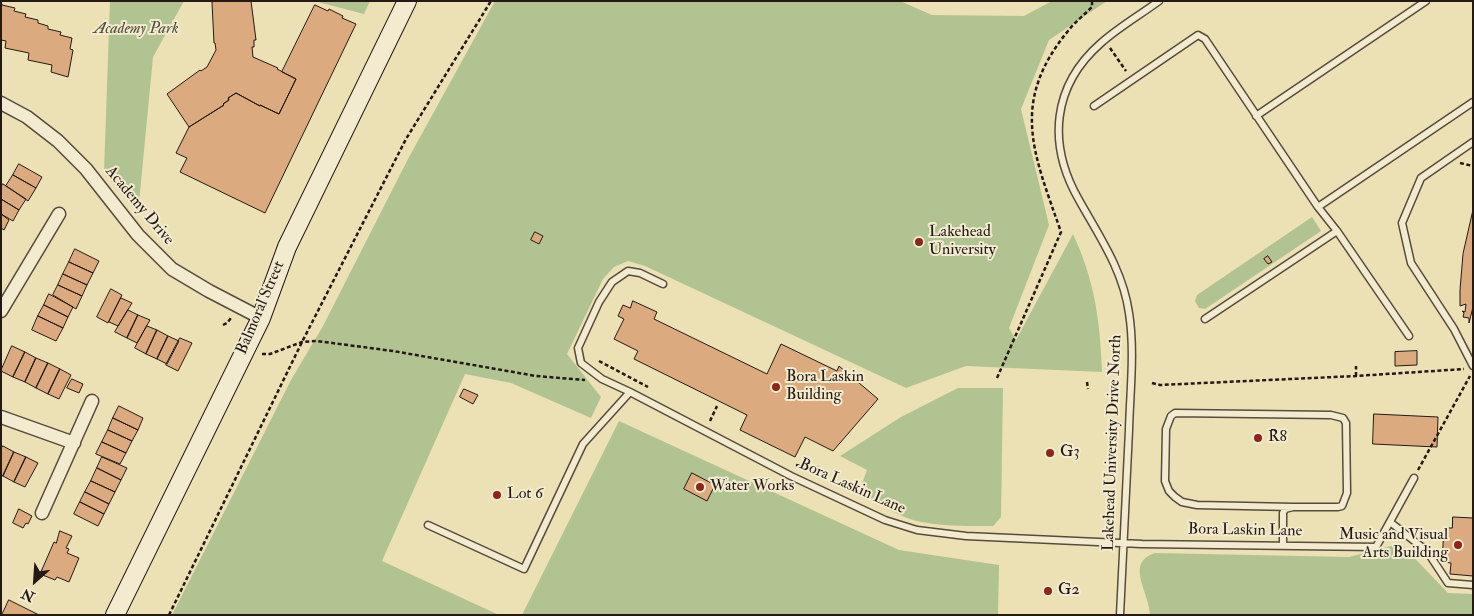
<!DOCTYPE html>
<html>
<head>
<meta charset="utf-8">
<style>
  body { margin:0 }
  #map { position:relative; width:1474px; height:616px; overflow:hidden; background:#ece0b5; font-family:"IM FELL Double Pica",serif }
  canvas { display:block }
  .frame { position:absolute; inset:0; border:2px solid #241914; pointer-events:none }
  .north { position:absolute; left:10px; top:556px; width:50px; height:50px; -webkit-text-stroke:4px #f3ebcf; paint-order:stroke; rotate:206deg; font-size:14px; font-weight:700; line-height:20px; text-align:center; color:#241914 }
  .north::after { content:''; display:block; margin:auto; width:18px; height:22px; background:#241914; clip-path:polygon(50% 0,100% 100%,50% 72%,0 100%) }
</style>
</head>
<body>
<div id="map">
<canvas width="1474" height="616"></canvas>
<div class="frame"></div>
<div class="north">N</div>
</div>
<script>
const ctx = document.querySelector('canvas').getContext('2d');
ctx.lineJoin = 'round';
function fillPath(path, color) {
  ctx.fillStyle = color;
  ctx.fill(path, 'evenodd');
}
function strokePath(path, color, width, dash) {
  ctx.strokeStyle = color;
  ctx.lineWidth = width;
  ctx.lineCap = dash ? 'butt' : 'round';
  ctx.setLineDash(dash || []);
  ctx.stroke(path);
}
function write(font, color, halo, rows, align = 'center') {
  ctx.font = font + ' "IM FELL Double Pica",serif';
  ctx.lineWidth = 4;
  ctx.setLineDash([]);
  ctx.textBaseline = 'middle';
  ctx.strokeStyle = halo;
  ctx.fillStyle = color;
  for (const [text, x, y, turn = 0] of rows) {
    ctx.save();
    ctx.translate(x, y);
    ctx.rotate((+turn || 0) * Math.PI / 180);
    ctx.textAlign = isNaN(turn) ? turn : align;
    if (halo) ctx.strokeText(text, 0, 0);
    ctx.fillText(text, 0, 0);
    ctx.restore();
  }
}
fillPath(new Path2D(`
  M110,1H184L153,57L138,213L104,172Z
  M314,1H370L364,14Z
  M495,1H900L932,15L1024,16L1052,1H1107L1049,40L1021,109L1049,225L1009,328L1016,340L1073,234C1095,282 1100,320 1102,372L966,366L906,388L645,266L628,261L614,267L603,279L567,354L601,397L591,418L511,383L465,374L382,561L499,615H172L291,380L323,326L408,159Z
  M1312,217L1321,231L1205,309L1199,308L1195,301L1197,295Z
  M958,388H1003L1001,517L993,526C968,526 931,527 907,518C890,511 874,501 859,492L867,470L840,456L901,417Z
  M619,421L899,550L999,565L998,615H522Z
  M1395,545L1403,546L1448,593L1473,594V615H1150C1150,593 1124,563 1155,553L1349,557Z`), '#b2c392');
const building = new Path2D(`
  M1,1L2,5L15,8L14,11L26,14L25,17L38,20V23L48,26V29L61,32L60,35L72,38L70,49L73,50L68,77L51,72L52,65L28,60L29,53L5,48L6,41L1,40Z
  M251,1L256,40H254V47H252L253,57L278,68L277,69L296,79L279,114L260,105V106L236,93L228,98L229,100L223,104L224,105L189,127L167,94L200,70L201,71L207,67L216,50L215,43H214L212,2Z
  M315,5L328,11L329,9L343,16L342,18L356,24L265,213L180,172L187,158L176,153L189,127L224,105L223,104L229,100L228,98L236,93L260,106V105L279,114L296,79L282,72Z
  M19,164L42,177L36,188L13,175Z
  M13,175L36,188L28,201L6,186Z
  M3,184L26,199L19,210L1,199V187Z
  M1,199L19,210L13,221L1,214Z
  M1473,210V307L1469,323V318L1463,317L1464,313L1462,311L1465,312L1466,304L1460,306V290L1463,254Z
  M1,214L9,220L4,230L1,228Z
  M535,232L543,236L539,244L531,240Z
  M75,249L99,261L93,273L69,262Z
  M1268,256L1272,262L1268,264L1264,259Z
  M69,262L93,273L87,285L63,274Z
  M63,274L87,285L82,296L58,285Z
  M58,285L82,296L76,309L53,295Z
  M111,289L122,295L108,323L97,317Z
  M49,294L73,307L68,317L44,305Z
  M121,298L132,303L118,326L109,322Z
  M633,301L657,312L654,319L767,374L781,344L837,371L839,366L878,399L833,451L805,437L795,457L740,430L747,415L634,359L638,351L614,339L624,319L618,316L623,305L630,308Z
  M44,305L68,317L63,328L38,316Z
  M128,310L138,315L127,338L115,332Z
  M138,315L150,320L137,343L127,338Z
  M38,316L63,328L56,341L32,330Z
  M147,326L157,330L146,354L135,348Z
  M157,330L168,336L157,359L146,354Z
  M168,336L179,341L167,364L157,359Z
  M180,338L192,343L178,371L166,365Z
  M12,346L25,352L13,377L1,371Z
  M1417,351V365L1395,366V352Z
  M25,352L36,358L25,382L13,377Z
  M36,358L48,363L36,388L25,382Z
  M48,363L60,369L48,394L36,388Z
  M60,369L71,375L59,399L48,394Z
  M72,379L83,384L79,393L67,388Z
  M464,389L478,395L473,404L460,397Z
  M119,406L143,418L138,430L113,418Z
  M1374,414L1438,417L1437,447L1373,444Z
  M113,418L138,430L132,441L108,430Z
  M108,430L132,441L126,453L102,442Z
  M102,442L126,453L120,464L96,454Z
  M3,446L14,452L3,476H1V449Z
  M14,452L26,457L14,482L3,476Z
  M26,457L38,463L25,487L14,482Z
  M102,457L127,468L121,480L97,468Z
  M97,468L121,480L115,492L91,481Z
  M692,473L715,485L707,501L684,489Z
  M91,481L115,492L109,504L85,492Z
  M85,492L109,504L104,514L80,502Z
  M80,502L104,514L98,526L74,514Z
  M19,509L32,516L28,524L26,523L23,528L13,523Z
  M1453,517L1473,518V576L1450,574L1451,563L1442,562L1444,528H1452Z
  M60,531L72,536L66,548L69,549L67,553L79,558L69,582L57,577L55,580L40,574L54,542L56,543Z
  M9,600L39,615H2Z`);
fillPath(building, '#dbab7f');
strokePath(building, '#241914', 1);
const lane = new Path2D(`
  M1094,106L1198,35L1205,39L1318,207L1337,231L1409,336
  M1256,116L1426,1
  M1473,142L1421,178L1402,223L1411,263L1454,329L1473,366
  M1318,207L1473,102
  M663,284L640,273L628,271L612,282L599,302L578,348L581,363L602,379L630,392L791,476L885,520L917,530L966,536L1142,544L1376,547L1414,478
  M1205,319L1337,231
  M1390,522L1427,551L1448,583L1473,585
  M428,525L524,569L583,444L630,392
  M1283,546V513L1285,509L1293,507H1338L1342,506L1347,493L1346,423L1343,418L1331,415L1175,413L1171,416L1166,429L1165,481L1169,491L1175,497L1182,502L1197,505L1293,507
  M1120,615C1123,553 1126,491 1129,430C1130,391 1135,351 1129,313C1123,270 1099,236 1079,200C1047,144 1052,86 1101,43C1119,27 1140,15 1159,1`);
const street = new Path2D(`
  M1,103L27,117L58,141L86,169L138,235L172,269L209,291L261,318
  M1,311L59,214
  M1,417L74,443
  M42,513L92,401`);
const secondary = new Path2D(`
  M115,615L261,318L287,247L407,1`);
strokePath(lane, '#564b3c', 9);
strokePath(street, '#564b3c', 15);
strokePath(secondary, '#241914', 20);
strokePath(new Path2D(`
  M1110,48L1126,71
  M1460,163L1473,166
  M223,325L227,323L231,318
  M262,354H270L302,342L317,341L393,351L536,376L585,380
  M599,361L648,387
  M1356,376V366
  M997,378L1061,232C1034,154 1009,103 1068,31C1075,22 1084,15 1092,7V1
  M1087,382L1088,389
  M1152,383L1160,385L1356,376L1464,369
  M710,421L717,406
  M796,465L809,468H820
  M1418,470L1470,376
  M169,615L302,342L406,139L491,1`), '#241914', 2.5, [4, 2.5]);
strokePath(lane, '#f3ebcf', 6);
strokePath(street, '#f3ebcf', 12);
strokePath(secondary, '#f3ebcf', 18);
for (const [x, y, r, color] of [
  [919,242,5,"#8f2418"],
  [776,387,5,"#8f2418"],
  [1258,438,5,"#8f2418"],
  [1050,453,5,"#8f2418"],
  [700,487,5,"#8f2418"],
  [497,495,5,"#8f2418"],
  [1458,545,5,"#8f2418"],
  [1048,591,5,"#8f2418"]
]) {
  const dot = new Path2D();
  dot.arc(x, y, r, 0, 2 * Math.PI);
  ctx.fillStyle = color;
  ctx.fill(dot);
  strokePath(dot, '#f3ebcf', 2);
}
write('italic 16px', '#4f4c3a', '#f3ebcf', [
  ["Academy Park",136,30]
]);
write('16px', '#241914', '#f3ebcf', [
  ["Academy Drive",139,206,50],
  ["Balmoral Street",261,308,-67],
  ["Lakehead University Drive North",1113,443,-88],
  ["Bora Laskin Lane",852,487,24],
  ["Bora Laskin Lane",1245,531,1]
]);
write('16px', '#241914', '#f3ebcf', [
  ["Lakehead",929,233],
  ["University",929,251],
  ["Bora Laskin",786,378],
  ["Building",786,396],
  ["R8",1268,438],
  ["G3",1060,453],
  ["Water Works",710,487],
  ["Lot 6",507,495],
  ["Music and Visual",1448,536,"right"],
  ["Arts Building",1448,554,"right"],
  ["G2",1058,591]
], 'left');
</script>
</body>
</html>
